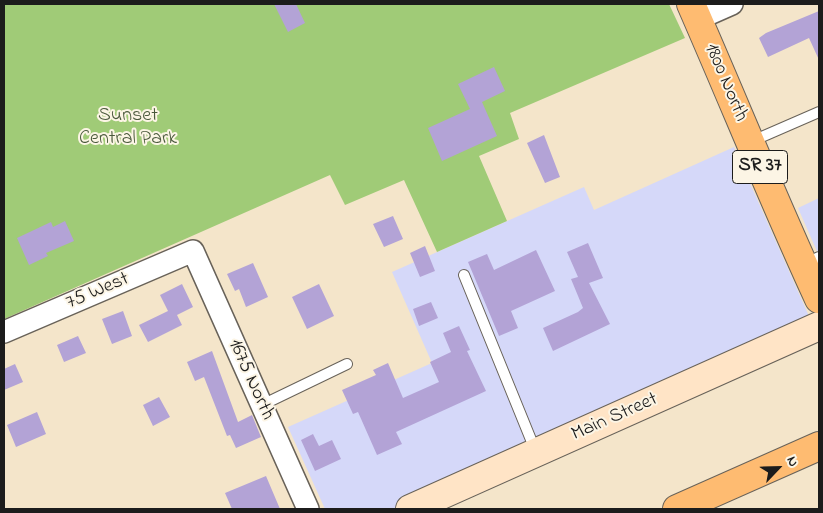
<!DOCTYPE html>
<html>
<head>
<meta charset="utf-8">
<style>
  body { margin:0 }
  #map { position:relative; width:823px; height:513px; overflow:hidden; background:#f4e5ca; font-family:"Indie Flower",sans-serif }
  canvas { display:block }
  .frame { position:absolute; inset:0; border:5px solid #1c1c1c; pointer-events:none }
  .north { position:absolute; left:753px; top:443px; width:50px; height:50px; -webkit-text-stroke:4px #fcf5e5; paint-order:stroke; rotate:66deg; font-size:14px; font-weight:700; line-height:20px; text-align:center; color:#1c1c1c }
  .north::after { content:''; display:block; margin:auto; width:18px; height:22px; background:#1c1c1c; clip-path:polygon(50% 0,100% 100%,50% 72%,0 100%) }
</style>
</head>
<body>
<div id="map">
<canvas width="823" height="513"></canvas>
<div class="frame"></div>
<div class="north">N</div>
</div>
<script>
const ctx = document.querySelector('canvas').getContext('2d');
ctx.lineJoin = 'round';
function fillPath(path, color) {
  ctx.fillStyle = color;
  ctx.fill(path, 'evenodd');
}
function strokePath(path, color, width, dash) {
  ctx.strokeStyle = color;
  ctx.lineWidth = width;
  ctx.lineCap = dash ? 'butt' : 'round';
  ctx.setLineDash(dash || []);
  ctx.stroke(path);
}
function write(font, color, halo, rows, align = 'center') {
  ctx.font = font + ' "Indie Flower",sans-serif';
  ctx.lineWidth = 4;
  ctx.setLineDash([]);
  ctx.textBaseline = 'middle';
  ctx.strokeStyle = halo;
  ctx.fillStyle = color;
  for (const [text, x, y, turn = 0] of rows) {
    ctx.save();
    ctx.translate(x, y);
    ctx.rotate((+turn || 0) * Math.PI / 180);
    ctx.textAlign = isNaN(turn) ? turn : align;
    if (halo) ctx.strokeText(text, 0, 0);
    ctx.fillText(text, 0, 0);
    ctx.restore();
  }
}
fillPath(new Path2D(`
  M734,147L812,323L392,509H325L288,427L432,363L392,272L584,187L594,210Z
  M819,198V256L798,208Z`), '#d5d8f9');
fillPath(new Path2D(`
  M4,4H669L685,38L510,113L519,139L479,156L507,221L437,252L404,180L345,205L330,175L4,319Z`), '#a0cb77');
fillPath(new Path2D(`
  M274,4H296L305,23L288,32Z
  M819,11V60L809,38L768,57L759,38L766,33Z
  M494,67L505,91L482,102L497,136L442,161L428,128L470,109L458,84Z
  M544,135L560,177L545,183L527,143Z
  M393,216L403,239L384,247L373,224Z
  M65,221L74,241L46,253L48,256L29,265L17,238L51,222L53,227Z
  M588,243L603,278L589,283L610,324L553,351L543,328L578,312L583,308L571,279L578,277L567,252Z
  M425,246L435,271L420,277L410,253Z
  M536,250L555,291L511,311L518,328L499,336L468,262L487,254L494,270Z
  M253,263L268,297L246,307L239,289L235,291L227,274Z
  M182,284L193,307L177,315L182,325L148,342L139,325L168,311L160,295Z
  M319,284L334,316L307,329L292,297Z
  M431,302L438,318L419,326L413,309Z
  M123,311L132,336L112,344L102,319Z
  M459,326L470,350L467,351L486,391L396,432L402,444L377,455L358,412L353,414L342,390L376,375L373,370L388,363L403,398L439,382L430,362L451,352L443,333Z
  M78,336L86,353L64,362L57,345Z
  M212,351L238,422L252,415L261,437L236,448L230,435L227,436L204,377L195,381L187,362Z
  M15,364L23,382L4,390V369Z
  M159,397L170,417L153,426L143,405Z
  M37,412L46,434L16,447L7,425Z
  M313,434L319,446L332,440L341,459L315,471L301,440Z
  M266,476L280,509H232L225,493Z`), '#b3a3d6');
const service = new Path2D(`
  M750,142L819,112
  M804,264L819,257
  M464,275L536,452
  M262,405L347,364`);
const minor = new Path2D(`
  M698,19L732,4
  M4,332L193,251L308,509`);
const secondary = new Path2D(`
  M410,509L819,326`);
const primary = new Path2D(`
  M691,4C734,102 774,202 819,299`);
const motorway = new Path2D(`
  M677,509L819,446`);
strokePath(service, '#686259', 12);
strokePath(minor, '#686259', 24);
strokePath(secondary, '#686259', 30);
strokePath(primary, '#686259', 30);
strokePath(motorway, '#686259', 30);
strokePath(service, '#fff', 10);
strokePath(minor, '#fff', 21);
strokePath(secondary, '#ffe4c6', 28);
strokePath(primary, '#febb71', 28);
strokePath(motorway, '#febb71', 28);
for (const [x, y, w] of [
  [760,167,55]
]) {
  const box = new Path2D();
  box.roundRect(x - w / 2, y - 16.5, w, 33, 4);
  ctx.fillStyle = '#fcf5e5';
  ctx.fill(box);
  strokePath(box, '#1c1c1c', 1);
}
write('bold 19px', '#1c1c1c', null, [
  ["SR 37",760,167]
]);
write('20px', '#1c1c1c', '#fcf5e5', [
  ["1800 North",725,83,67],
  ["75 West",98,292,-23],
  ["1675 North",250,380,66],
  ["Main Street",615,418,-24]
]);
write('20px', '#4a593c', '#fcf5e5', [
  ["Sunset",128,117],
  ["Central Park",128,140]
]);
</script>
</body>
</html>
